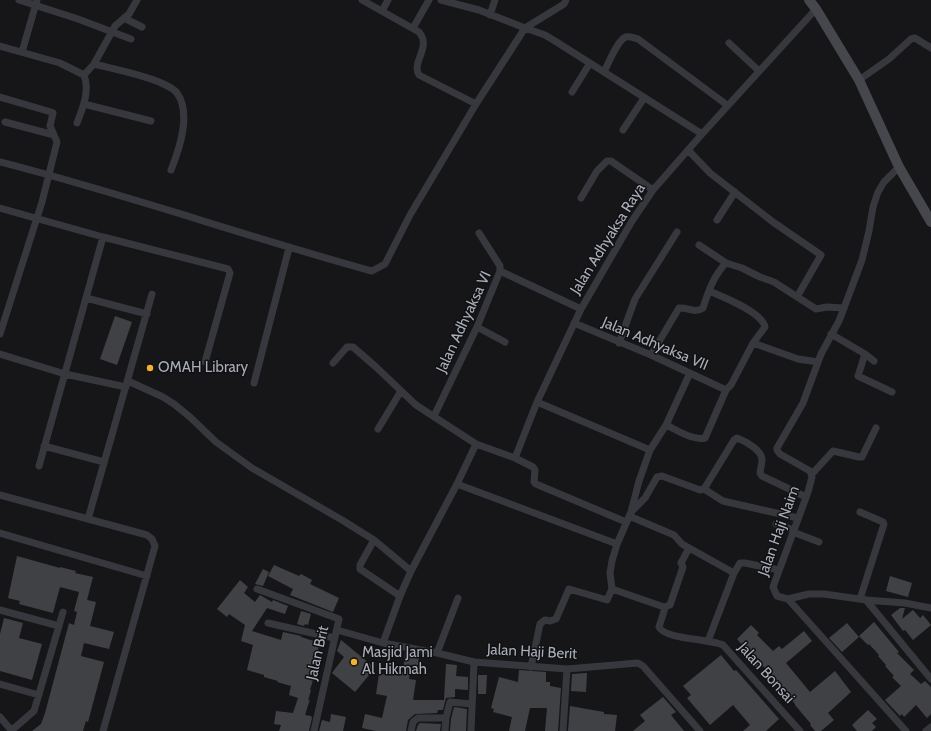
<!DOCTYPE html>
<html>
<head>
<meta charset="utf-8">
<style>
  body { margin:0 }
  canvas { display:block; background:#161618 }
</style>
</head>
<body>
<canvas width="931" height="731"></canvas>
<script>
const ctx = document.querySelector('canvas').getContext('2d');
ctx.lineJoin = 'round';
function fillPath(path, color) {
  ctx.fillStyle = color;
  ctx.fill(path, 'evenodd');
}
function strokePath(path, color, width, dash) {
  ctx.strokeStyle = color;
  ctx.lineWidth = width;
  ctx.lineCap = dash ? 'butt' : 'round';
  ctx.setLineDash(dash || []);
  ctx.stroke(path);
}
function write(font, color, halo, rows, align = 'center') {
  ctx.font = font + ' Cabin,sans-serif';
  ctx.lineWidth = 3;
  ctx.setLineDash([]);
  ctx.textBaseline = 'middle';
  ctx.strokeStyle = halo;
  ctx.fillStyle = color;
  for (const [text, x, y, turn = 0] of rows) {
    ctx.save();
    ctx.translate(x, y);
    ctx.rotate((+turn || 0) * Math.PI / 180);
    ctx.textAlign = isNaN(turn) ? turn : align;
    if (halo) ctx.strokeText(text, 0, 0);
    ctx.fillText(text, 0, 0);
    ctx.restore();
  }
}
fillPath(new Path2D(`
  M115,316L132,322L117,365L100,359Z
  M17,556L60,568V567L76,571L75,573L93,577L87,600L96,602L90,626L114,632L109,649L84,643L81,656L104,662L88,722L86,721L83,731H32L41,724L45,713L69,623L74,625L77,612L74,611L79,592L60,587L53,613L19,604L20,601L8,598Z
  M274,565L299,576L301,574L312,580L310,584L339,598L333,612L290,595L293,589L268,576Z
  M263,569L269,572L263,586L255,584Z
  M890,576L912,583L908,597L886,591Z
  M240,580L248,587L244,593L255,602L260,595L272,602L273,600L288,606L285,614L267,608L252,631L281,640L283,632L301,636V637L320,643L310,677L316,670L310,690H311L308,701L310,699L305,715L311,716L312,718L309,731H279L281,725L274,724L276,711L293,713L298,698L289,695L291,686L277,682L278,681L264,677V675L247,670L253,645L241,641L245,625L229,614L227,617L217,609Z
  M900,608H905L902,619L913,610L920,618L923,615L931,625L913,640L905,630L903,631L891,615Z
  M301,611L311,614L308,625L305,624L304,626L297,624Z
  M4,618L23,623L19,638L42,644L32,680L0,671V634Z
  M874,622L899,652L897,653L914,670L910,674L921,684L925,681L931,687V714L927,718L916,705L904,717L902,714L900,716L885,700L901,686L892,677L894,676L885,666L886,665L878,656L879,655L869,644L868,645L859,636Z
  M847,623L859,637L842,652L829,638Z
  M751,625L759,633L757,635L773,651L779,646L782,649L804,631L812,641L786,663L810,692L835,671L851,692L828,713L834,720L821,731H815L810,725L811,724L795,705V704L763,666L758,670L753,664L758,659L746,646L744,647L737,639Z
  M341,640L375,668L355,692L332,673L344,657L337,651Z
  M405,652L419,655L418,666L411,665L409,679L416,680L413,700H444L446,664L457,665L456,676L468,677V690L455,689V697L446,698L443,710H438L437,713L415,714L408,720L406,731H376L362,728L365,714L382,718L387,696L376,694L379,674L401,675V672H403Z
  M721,655L734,671L736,670L779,719L766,731H743L750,725L733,705L710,725L687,698L691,695L683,686Z
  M519,670L546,672V682H550V686L561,688L558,731H545L547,708H530L525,731H509L512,717L493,712L494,709L491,708L499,677L518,682Z
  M587,673L586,692L571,691L572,674Z
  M478,675H487L486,694H478Z
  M663,697L676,712L671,715L684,731H633L645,721L640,715Z
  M570,706L604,712V714L617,715L615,731H568Z
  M454,707L467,709L466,731H450L451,719Z
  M868,710L877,719L872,723L876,727L872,731H857L852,725Z
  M331,714L346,717L343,731H319L322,720L330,722Z
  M420,723L441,724L440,731H416L418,725Z`), '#404145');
strokePath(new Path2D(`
  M19,0L78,19L131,39
  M362,0L419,32C432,47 411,62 419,75L476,104L525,28L545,35L555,41L702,134
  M441,0L479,10L525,28L564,4L566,0
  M382,11L388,0
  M490,15L495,0
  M124,18L142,27
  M413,28L429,0
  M729,43L759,71
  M0,46L60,63L84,75
  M22,52L37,0
  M94,64C113,69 166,79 177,93C192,114 179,150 171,170
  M604,72C608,64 618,39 626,37C630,36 634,38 638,39L727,105
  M84,75L94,64L115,26L129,14L137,0
  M859,80L889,59L911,39L915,38L931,48
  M572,92L590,63
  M0,97L51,112L53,113L50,126L57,142L42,202L0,334
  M84,104L151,121
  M5,122L54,135
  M77,123C83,108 90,90 84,75
  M623,130L644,98
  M688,150L710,173L773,222L821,255L797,297
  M0,162C125,194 248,237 372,271L385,264L410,215L476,104
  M899,167L884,182L878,192L873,207L869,231L862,260L844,308L839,321L821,354L803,403L777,448V450L780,454L810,471L812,477L808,492L773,587L777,596L788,599L906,731
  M581,198L597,171L607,161H611L653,190
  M0,208L103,237L228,269L230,273L205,362
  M717,220L735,192
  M479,233L500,266V271
  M699,245L726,263L742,268L760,277L774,282L816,309L827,307L844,308
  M86,298L147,314
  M574,323L651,355L726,390
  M477,327L505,342
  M831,334L865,354L874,361
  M619,343L635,299L677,232
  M753,343L798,359L818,362
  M0,354L65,374L126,387
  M865,354L858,376L892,392
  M651,355L679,308C687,307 695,314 703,308C708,292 714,275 726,263
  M333,363L347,347H353L376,367L416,405L476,444L515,458L533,467L535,470L534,482L536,484L626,522
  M128,381L163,397L174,404L190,417L216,442L252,468L342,520L374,540L411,571
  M254,383L289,248
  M537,402L650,450
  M434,416L477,327L500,271L581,309
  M666,425C677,430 693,441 705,438L726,390L731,385L753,343L765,327C762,312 723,297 709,291
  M378,429L401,391
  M44,446L104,462
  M515,458L537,402L581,309L632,221L653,190L702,134L816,9
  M39,466L103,237
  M812,474L833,451L859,457H862L876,428
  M457,484L617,544
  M704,489L723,501L798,518
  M0,495L147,535L152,539L155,546L103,731
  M631,512L645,498L657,477L662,476L700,490L704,489L734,440L737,438C745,441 762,450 762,460C762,465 760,469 760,473L762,476L806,497
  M860,512L883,522L884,524L860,599
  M629,516L674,535L682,544L734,573
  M88,519L152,294
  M776,524L794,530
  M793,532L819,542
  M0,533L147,576
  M374,540L360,565V569L400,596
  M257,589L339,619L314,731
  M612,589L664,607L665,608L659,627C664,639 710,639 723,645L800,731
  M788,599L809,594H824L866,600L905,603L931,608
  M866,600L931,679
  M664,607L670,605L683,567L681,563L689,548
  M0,610L59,626
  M268,623L334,638
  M337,630L383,643L437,653L474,662L567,669L638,663L643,666L700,731
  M708,641L734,573L740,563H745L779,570
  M383,643L400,596L411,571L457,484L476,444
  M437,653L458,598
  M531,667L540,624L545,620L550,621L556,619L569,589L607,600L612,589L610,573L612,561L617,544L631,512L639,481L650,450L666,425L690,373
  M0,684L39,695
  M0,717L12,731
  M11,731L34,711L63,612
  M411,731L413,722L418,718H446
  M445,731L446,718L450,702L472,704
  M471,731L474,662
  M563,731L567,669
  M926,731L931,727`), '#37383d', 7);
strokePath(new Path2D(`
  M809,0L816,9L859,80L899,167L931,222`), '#45474d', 10);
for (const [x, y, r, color] of [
  [150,368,4,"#f2b134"],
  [354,662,4,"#f2b134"]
]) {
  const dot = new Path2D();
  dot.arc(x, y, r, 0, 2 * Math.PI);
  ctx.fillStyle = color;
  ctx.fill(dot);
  strokePath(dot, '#111113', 1.5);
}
write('15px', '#a8adb8', '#111113', [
  ["Jalan Adhyaksa Raya",608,239,-58],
  ["Jalan Adhyaksa VI",464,322,-65],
  ["Jalan Adhyaksa VII",655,344,23],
  ["Jalan Haji Naim",779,531,-70],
  ["Jalan Haji Berit",532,652,3],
  ["Jalan Brit",318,653,-77],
  ["Jalan Bonsai",766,673,48]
]);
write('15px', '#a8adb8', '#111113', [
  ["OMAH Library",158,368],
  ["Masjid Jami",362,653],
  ["Al Hikmah",362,670]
], 'left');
</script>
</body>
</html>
